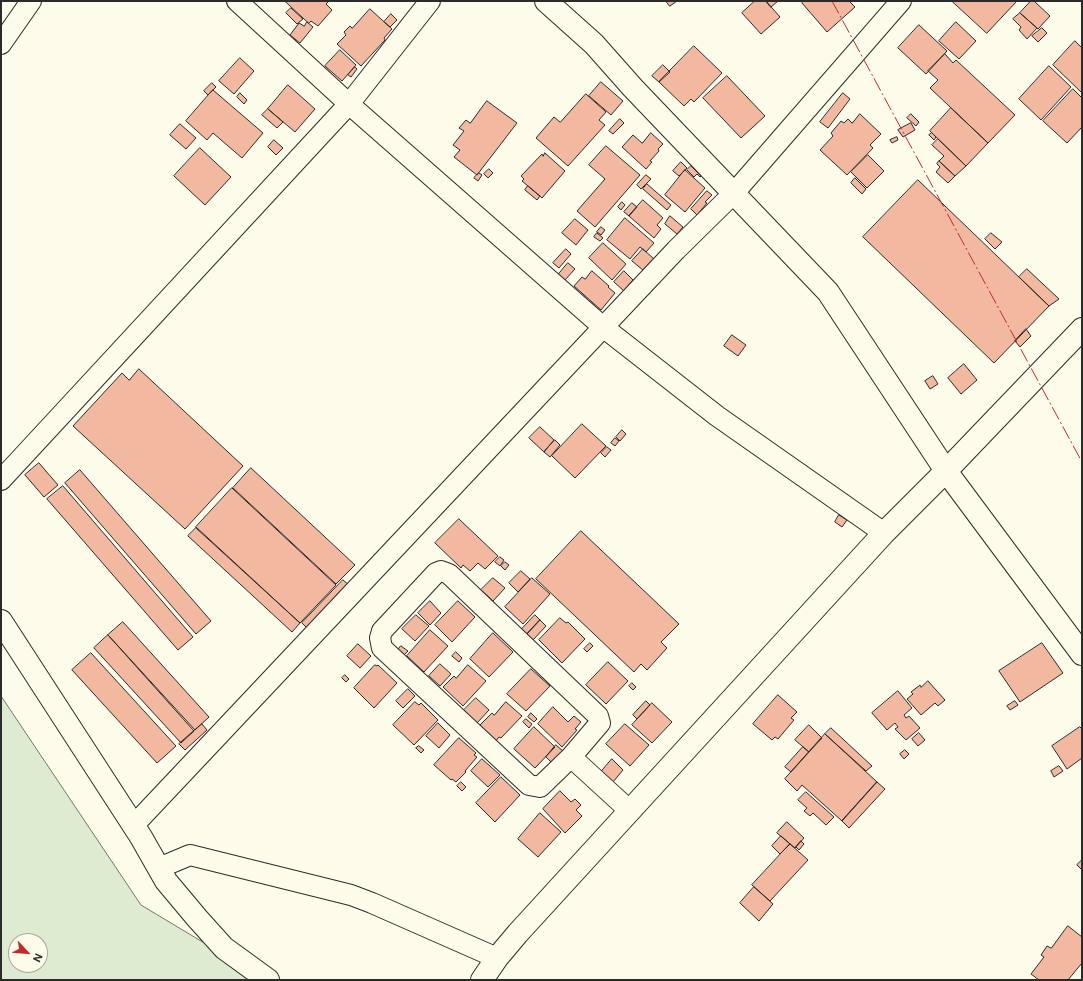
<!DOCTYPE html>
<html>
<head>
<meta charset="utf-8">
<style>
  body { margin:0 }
  #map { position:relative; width:1083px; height:981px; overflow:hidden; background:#fdfbea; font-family:"DM Sans",sans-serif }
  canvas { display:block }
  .frame { position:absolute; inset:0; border:2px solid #2b2b2b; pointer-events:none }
  .north { position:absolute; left:8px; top:933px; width:40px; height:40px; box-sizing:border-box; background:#fdfbea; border:1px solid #a9a89e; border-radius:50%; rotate:116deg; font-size:11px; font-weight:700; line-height:16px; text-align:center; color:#2b2b2b }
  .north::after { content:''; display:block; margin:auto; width:14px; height:18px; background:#c62828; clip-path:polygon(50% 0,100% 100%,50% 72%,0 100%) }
</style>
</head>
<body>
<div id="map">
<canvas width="1083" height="981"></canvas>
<div class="frame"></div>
<div class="north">N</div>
</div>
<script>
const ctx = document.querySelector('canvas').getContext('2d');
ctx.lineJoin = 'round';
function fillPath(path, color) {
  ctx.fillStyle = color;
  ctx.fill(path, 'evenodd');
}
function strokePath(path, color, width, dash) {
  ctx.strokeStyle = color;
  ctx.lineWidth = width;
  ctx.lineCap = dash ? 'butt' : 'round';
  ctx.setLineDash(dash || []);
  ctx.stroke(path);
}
const green = new Path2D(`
  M1,696L141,905L266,980H1ZM16,941H40V965H16Z`);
fillPath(green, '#deebd1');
strokePath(green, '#74746e', 1);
const building = new Path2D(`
  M285,1H329L326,4L332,10L318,26L311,21L309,23Z
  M666,1H677L670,6Z
  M755,1H766L780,17L761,34L742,13Z
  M766,1H778L771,7Z
  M804,1H849L855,7L827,32L802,3Z
  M952,1H1017L987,33Z
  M1031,1H1034L1050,16L1038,29L1020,13Z
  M291,8L303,19L297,24L286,13Z
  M370,9L392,29L384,38L385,40L361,66L337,44L346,35L344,32L350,26L352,28Z
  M1020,13L1037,28L1027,39L1019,30L1021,27L1013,19Z
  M391,14L397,20L390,27L384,22Z
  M307,22L313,27L300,43L290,35L299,23L304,26Z
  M956,22L976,41L959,59L939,41Z
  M919,25L947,51L926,74L898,48Z
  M1042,28L1047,33L1038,42L1032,36Z
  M1075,41L1082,48V93L1053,65Z
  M694,46L722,73L694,102L691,99L684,106L659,82Z
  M340,50L356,65L342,81L325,66Z
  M945,54L953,63L956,60L1015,115L988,143L930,88L938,80L928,71Z
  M240,58L254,71L234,94L219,81Z
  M663,65L670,72L659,82L652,76Z
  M1049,66L1071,87L1041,120L1019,99Z
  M355,67L357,69L351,77L348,75Z
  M727,76L765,116L741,138L703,98Z
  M601,82L623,101L611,115L589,96Z
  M212,83L216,87L208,95L204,91Z
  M288,85L315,109L295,132L268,109Z
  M1073,89L1082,98V127L1067,143L1043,121Z
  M213,90L263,133L242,158L213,133L207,140L186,121Z
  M240,93L247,100L244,104L237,97Z
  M843,93L850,99L828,128L820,122Z
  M586,94L606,112L599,120L605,125L568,166L536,138L554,117L560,122Z
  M487,101L517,123L477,175L454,157L460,150L453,145L464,131L459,128L466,120L470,123Z
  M951,108L988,143L966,166L930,131Z
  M268,109L283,122L277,128L262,115Z
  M860,114L881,134L870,145L873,148L847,175L820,150L833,136L831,133L841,121L844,123L848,119L852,123Z
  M911,114L919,122L916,126L907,118Z
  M620,119L624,123L613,134L609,131Z
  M911,123L915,130L903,137L898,130Z
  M180,124L196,138L186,149L170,135Z
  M651,133L663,144L658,149L659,151L650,161L652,162L646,169L622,147L633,135L642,143Z
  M932,133L936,137L934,140L929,135Z
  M897,137L898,140L892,143L890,140Z
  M938,139L966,166L955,176L939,161L944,156L932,145Z
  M274,140L283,148L276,155L268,147Z
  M606,146L640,175L595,227L577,211L605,179L589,165Z
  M200,148L231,177L205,205L174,176Z
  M545,153L565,171L542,198L522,181L524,179L521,176L542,154L543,156Z
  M868,155L884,171L867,188L851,172Z
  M939,161L955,176L948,183L936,172L940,167L937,164Z
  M681,162L687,168L679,176L673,171Z
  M691,166L701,176L700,177L697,174L694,177L687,170Z
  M489,169L493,173L488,178L484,174Z
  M685,170L705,188L685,212L665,195Z
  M479,173L482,175L478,181L474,178Z
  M646,175L651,179L641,189L637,185Z
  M855,178L866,189L862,194L851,183Z
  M918,180L1049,306L994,363L863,237Z
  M647,184L671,205L667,210L643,189Z
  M528,186L540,196L537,200L525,190Z
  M707,191L712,195L705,202L707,203L697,215L691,209Z
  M643,200L663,218L657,225L661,229L654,238L629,216Z
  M622,202L625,205L621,210L618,207Z
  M632,203L637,207L629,216L624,212Z
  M670,216L683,227L677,234L665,224Z
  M625,218L654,243L646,252L640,247L630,259L607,240Z
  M575,219L588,230L576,245L562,233Z
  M601,227L605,230L601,235L597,232Z
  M597,233L603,238L600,241L594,237Z
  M991,233L1002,242L995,249L985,239Z
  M603,243L626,264L612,280L589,258Z
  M566,249L571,254L559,268L553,263Z
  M643,249L654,259L644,271L632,261Z
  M568,263L575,269L564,281L558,275Z
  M1027,269L1059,299L1049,306L1019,277Z
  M592,271L609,286L608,287L615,293L601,310L574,286L582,277L585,279Z
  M624,271L633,280L624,291L614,282Z
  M1026,329L1031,336L1020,347L1015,341Z
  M732,335L746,345L738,356L724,346Z
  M964,364L977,380L961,394L948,378Z
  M139,369L243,466L185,529L73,426L122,373L129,380Z
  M933,376L938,384L930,389L925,381Z
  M582,424L606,446L575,478L552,456Z
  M540,427L554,440L544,452L529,438Z
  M622,430L626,434L620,441L616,437Z
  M615,438L619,441L615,446L611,443Z
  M555,440L560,445L550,457L544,452Z
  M607,447L611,450L605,457L601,453Z
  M39,463L58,485L44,497L25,475Z
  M251,468L355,565L336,584L233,488Z
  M80,470L211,621L196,634L65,483Z
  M63,486L193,637L178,650L47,499Z
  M232,488L336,585L300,623L196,527Z
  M839,515L847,520L842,527L835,522Z
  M459,519L498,556L485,569L478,563L470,571L463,565L461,568L435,543Z
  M196,528L300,623L292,632L188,536Z
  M581,531L679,624L661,642L667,648L647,670L641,664L634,672L536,579Z
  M500,557L504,560L500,566L495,562Z
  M505,562L509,565L505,570L501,566Z
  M521,571L530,579L518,592L509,583Z
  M493,578L505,588L493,601L481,590Z
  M532,578L550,594L523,624L505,607Z
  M343,580L351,587L310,631L302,623Z
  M430,601L441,613L430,625L418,613Z
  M458,601L475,617L452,642L435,625Z
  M416,615L429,626L415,641L402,629Z
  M535,615L540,620L527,634L522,629Z
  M560,618L566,623L568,622L585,639L562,663L539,640Z
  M540,620L546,626L533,640L527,634Z
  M123,622L209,717L195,730L108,635Z
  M430,630L448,646L424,672L407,656Z
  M493,633L513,652L489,677L470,659Z
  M108,635L194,731L181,743L94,648Z
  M590,643L593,646L587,652L584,649Z
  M1042,643L1063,673L1020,702L999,671Z
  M358,644L371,656L360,668L347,656Z
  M401,646L408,651L404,655L398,650Z
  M456,652L462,658L459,662L452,656Z
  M91,653L176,746L157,763L72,670Z
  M608,662L628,681L606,704L586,685Z
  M440,664L451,674L440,686L429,676Z
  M375,665L377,666L378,665L397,683L374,708L354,688Z
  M468,665L486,681L463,706L443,687L454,676L456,678Z
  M531,669L550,686L526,711L507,694Z
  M345,675L349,679L346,682L342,678Z
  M928,681L945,700L938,706L935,703L921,715L907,699L913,694L911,692L920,685L921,687Z
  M632,683L636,687L633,690L629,686Z
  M408,689L415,696L403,708L396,701Z
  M898,691L912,708L904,715L906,718L909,716L920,728L906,740L895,729L898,727L895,723L887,730L872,713Z
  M778,695L797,712L791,718L794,720L778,739L775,737L772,740L753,724Z
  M476,698L489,710L477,723L464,710Z
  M646,701L650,705L637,719L633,715Z
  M1015,701L1018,705L1010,710L1007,706Z
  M415,702L419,705L421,703L438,720L414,745L393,725Z
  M506,702L522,716L501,738L499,737L496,741L480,725L492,713L494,715Z
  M652,703L672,722L652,743L632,725Z
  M553,707L568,722L574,716L581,722L575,729L577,730L562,747L538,724Z
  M531,713L537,719L534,722L528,717Z
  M526,719L532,724L529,728L523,722Z
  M438,723L450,735L439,748L426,736Z
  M202,724L207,730L185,750L179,744Z
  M625,724L649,745L630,766L606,744Z
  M809,725L822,738L809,752L795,740Z
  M534,727L555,747L535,768L514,749Z
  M1080,727L1082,729V758L1067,769L1052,746Z
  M831,728L872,766L866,771L825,734Z
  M919,733L925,740L918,746L912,739Z
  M825,734L877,782L842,821L802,785L797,791L785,779Z
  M459,738L476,753L474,755L477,757L465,771L466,772L456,782L452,779L451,780L434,765Z
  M556,745L563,751L552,763L546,757Z
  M419,746L424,750L421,753L416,748Z
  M803,747L809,752L791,772L785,767Z
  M905,750L909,754L904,759L900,754Z
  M482,759L500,775L488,787L471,771Z
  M612,759L623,770L613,782L601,772Z
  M1059,766L1063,771L1054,777L1051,771Z
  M501,777L520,795L495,822L476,803Z
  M461,782L466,787L462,791L457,786Z
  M877,782L885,789L849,828L842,821Z
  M560,791L571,802L575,799L581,805L576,810L582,816L565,833L543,809Z
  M806,792L834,817L826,825L813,813L810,816L804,811L807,808L798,800Z
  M540,813L561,832L538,857L518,839Z
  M787,822L804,838L795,848L777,833Z
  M781,836L790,844L780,854L772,846Z
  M801,841L804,844L799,850L796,847Z
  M790,844L808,860L770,901L752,885Z
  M1082,860V870L1077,865Z
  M754,887L773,904L759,921L740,903Z
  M1068,926L1082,937V963L1068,980H1039L1031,974L1044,957L1041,955L1047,946L1051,948Z`);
fillPath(building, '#f2b8a0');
strokePath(building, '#2b2b2b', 1);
const minor = new Path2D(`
  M237,1L349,104L603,327L717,416L884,533
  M1,44L31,1
  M1,480L349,104L430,1
  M571,757L540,787L529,785L382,648L380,638L382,631L436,573L441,571L449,574L598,716L600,723L571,757L630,811
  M134,825L676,250L734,193L901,1
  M159,868L190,855L351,895L372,903L497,958`);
const tertiary = new Path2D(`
  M546,1L594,44L633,88L828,292L946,471L1082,654
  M1,621L141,837L166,881L197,918L224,948L268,980
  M482,980L497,958L518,933L884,533L946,471L1082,329`);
strokePath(minor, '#2b2b2b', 22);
strokePath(tertiary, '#2b2b2b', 24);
strokePath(minor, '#fdfbea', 20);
strokePath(tertiary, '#fdfbea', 22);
strokePath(new Path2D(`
  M832,1L1082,462`), '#c62828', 1, [14, 3, 2, 3]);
</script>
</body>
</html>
